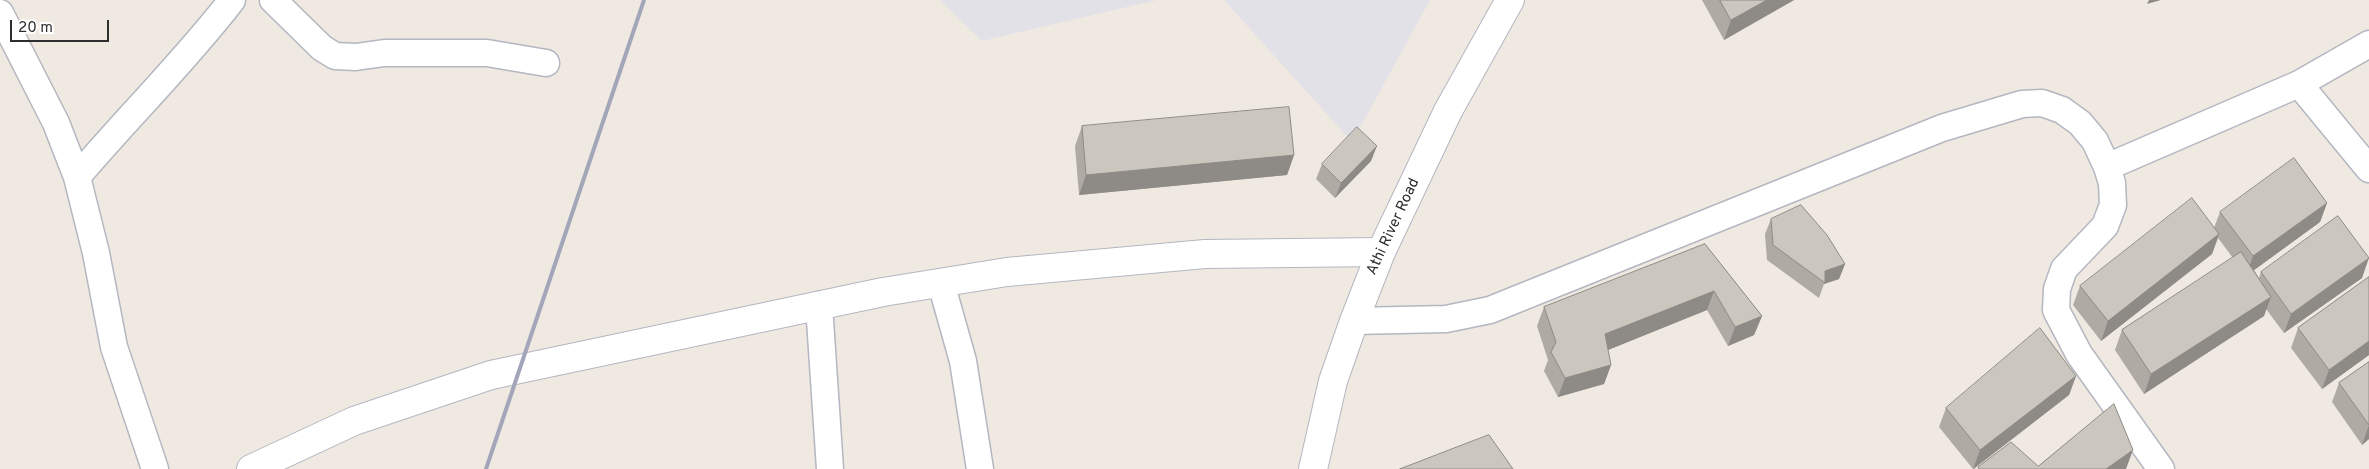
<!DOCTYPE html>
<html>
<head>
<meta charset="utf-8">
<style>
  body { margin:0 }
  #map { position:relative; width:2369px; height:469px; overflow:hidden; background:#efe9e1; font-family:Overpass,sans-serif }
  canvas { display:block }
  .scale { position:absolute; left:10px; top:20px; width:99px; height:22px; box-sizing:border-box; border:2px solid #2e2e2e; border-top:0; padding-left:6px; font-size:15px; line-height:18px; white-space:nowrap; color:#2e2e2e; -webkit-text-stroke:4px #fff; paint-order:stroke }
</style>
</head>
<body>
<div id="map">
<canvas width="2369" height="469"></canvas>
<div class="scale">20 m</div>
</div>
<script>
const ctx = document.querySelector('canvas').getContext('2d');
ctx.lineJoin = 'round';
function fillPath(path, color) {
  ctx.fillStyle = color;
  ctx.fill(path, 'evenodd');
}
function strokePath(path, color, width, dash) {
  ctx.strokeStyle = color;
  ctx.lineWidth = width;
  ctx.lineCap = dash ? 'butt' : 'round';
  ctx.setLineDash(dash || []);
  ctx.stroke(path);
}
function write(font, color, halo, rows, align = 'center') {
  ctx.font = font + ' Overpass,sans-serif';
  ctx.lineWidth = 4;
  ctx.setLineDash([]);
  ctx.textBaseline = 'middle';
  ctx.strokeStyle = halo;
  ctx.fillStyle = color;
  for (const [text, x, y, turn = 0] of rows) {
    ctx.save();
    ctx.translate(x, y);
    ctx.rotate((+turn || 0) * Math.PI / 180);
    ctx.textAlign = isNaN(turn) ? turn : align;
    if (halo) ctx.strokeText(text, 0, 0);
    ctx.fillText(text, 0, 0);
    ctx.restore();
  }
}
fillPath(new Path2D(`
  M940,0H1157L982,41Z
  M1224,0H1430L1352,142Z`), '#e3e1e8');
const minor = new Path2D(`
  M273,0L322,48L335,56L356,57L384,53H487L546,63
  M0,13L56,123L77,177L96,253L114,347L155,469
  M2299,84L2369,169
  M2107,167L2299,84L2369,44
  M77,177C128,117 184,62 232,0
  M941,283L963,361L980,469
  M819,305L830,469
  M1354,321L1446,319L1490,310L1942,128L2022,104L2042,103L2062,110L2080,123L2095,141L2107,167L2112,183L2113,205L2105,226L2064,269L2057,289L2056,310L2079,354L2161,469`);
const tertiary = new Path2D(`
  M251,469L354,421L491,375L883,292L1007,272L1205,254L1381,252`);
const secondary = new Path2D(`
  M1313,469L1333,381L1354,321L1381,252L1448,111L1510,0`);
strokePath(minor, '#b4b7c1', 29);
strokePath(tertiary, '#b4b7c1', 30);
strokePath(secondary, '#b4b7c1', 30);
strokePath(minor, '#fff', 26);
strokePath(tertiary, '#fff', 28);
strokePath(secondary, '#fff', 28);
strokePath(new Path2D(`
  M486,469L644,0`), '#a3a6b8', 4);
fillPath(new Path2D(`
  M1702,0H1794L1724,40Z
  M1082,126L1294,155L1287,175L1079,195L1075,146Z
  M1371,161L1335,198L1316,179L1322,164Z
  M2327,203L2320,222L2254,270L2259,278L2261,272L2362,278L2284,333L2266,309L2264,316L2144,394L2115,350L2122,330L2233,258L2218,238L2212,254L2101,341L2073,305L2080,286L2214,228L2220,212Z
  M1771,219L1845,264L1839,279L1824,284L1819,298L1767,260L1765,234Z
  M1705,244L1762,316L1754,335L1728,346L1707,310L1608,350L1611,365L1604,384L1558,397L1544,371L1548,360L1537,326L1544,307Z
  M2369,277V355L2322,389L2291,348L2298,328Z
  M2369,362V439L2362,445L2332,402L2339,383Z
  M2076,376L2069,395L1974,469H1973L1939,427L1946,408Z`), '#afaba4');
fillPath(new Path2D(`
  M1767,0H1794L1724,40L1731,20Z
  M2149,0H2161L2147,4Z
  M1377,146L1371,161L1335,198L1341,183Z
  M1294,155L1287,175L1079,195L1086,175Z
  M2327,203L2320,222L2246,276L2253,256Z
  M2219,234L2212,254L2101,341L2108,321Z
  M2369,258L2362,278L2284,333L2291,314Z
  M1845,264L1839,279L1824,284L1825,271Z
  M1714,291L1707,310L1598,354L1605,334Z
  M2271,297L2264,316L2144,394L2151,374Z
  M1762,316L1754,335L1728,346L1735,327Z
  M2369,341V355L2322,389L2329,370Z
  M1611,365L1604,384L1558,397L1565,378Z
  M2076,376L2069,395L1973,469L1980,450Z
  M2369,425V439L2362,445Z
  M2133,450L2126,469H2106Z`), '#8e8b86');
const building = new Path2D(`
  M1720,0H1767L1731,20Z
  M1289,107L1294,155L1086,175L1082,126Z
  M1357,127L1377,146L1341,183L1322,164Z
  M2294,158L2327,203L2253,256L2220,212Z
  M2192,198L2219,234L2108,321L2080,286Z
  M1801,205L1827,235L1845,264L1825,271V283L1773,245L1771,219Z
  M2338,216L2369,258L2291,314L2261,272Z
  M1705,244L1762,316L1735,327L1714,291L1605,334L1611,365L1565,378L1551,352L1556,342L1544,307Z
  M2241,252L2271,297L2151,374L2122,330Z
  M2369,277V341L2329,370L2298,328Z
  M2040,328L2076,376L1980,450L1946,408Z
  M2369,362V425L2339,383Z
  M2114,404L2133,450L2106,469H1979L1978,467L2011,442L2038,466Z
  M1489,435L1513,469H1400Z`);
fillPath(building, '#cbc7bf');
strokePath(building, '#8e8b86', 1);
write('15px', '#2e2e2e', '#fff', [
  ["Athi River Road",1394,227,-65]
]);
</script>
</body>
</html>
